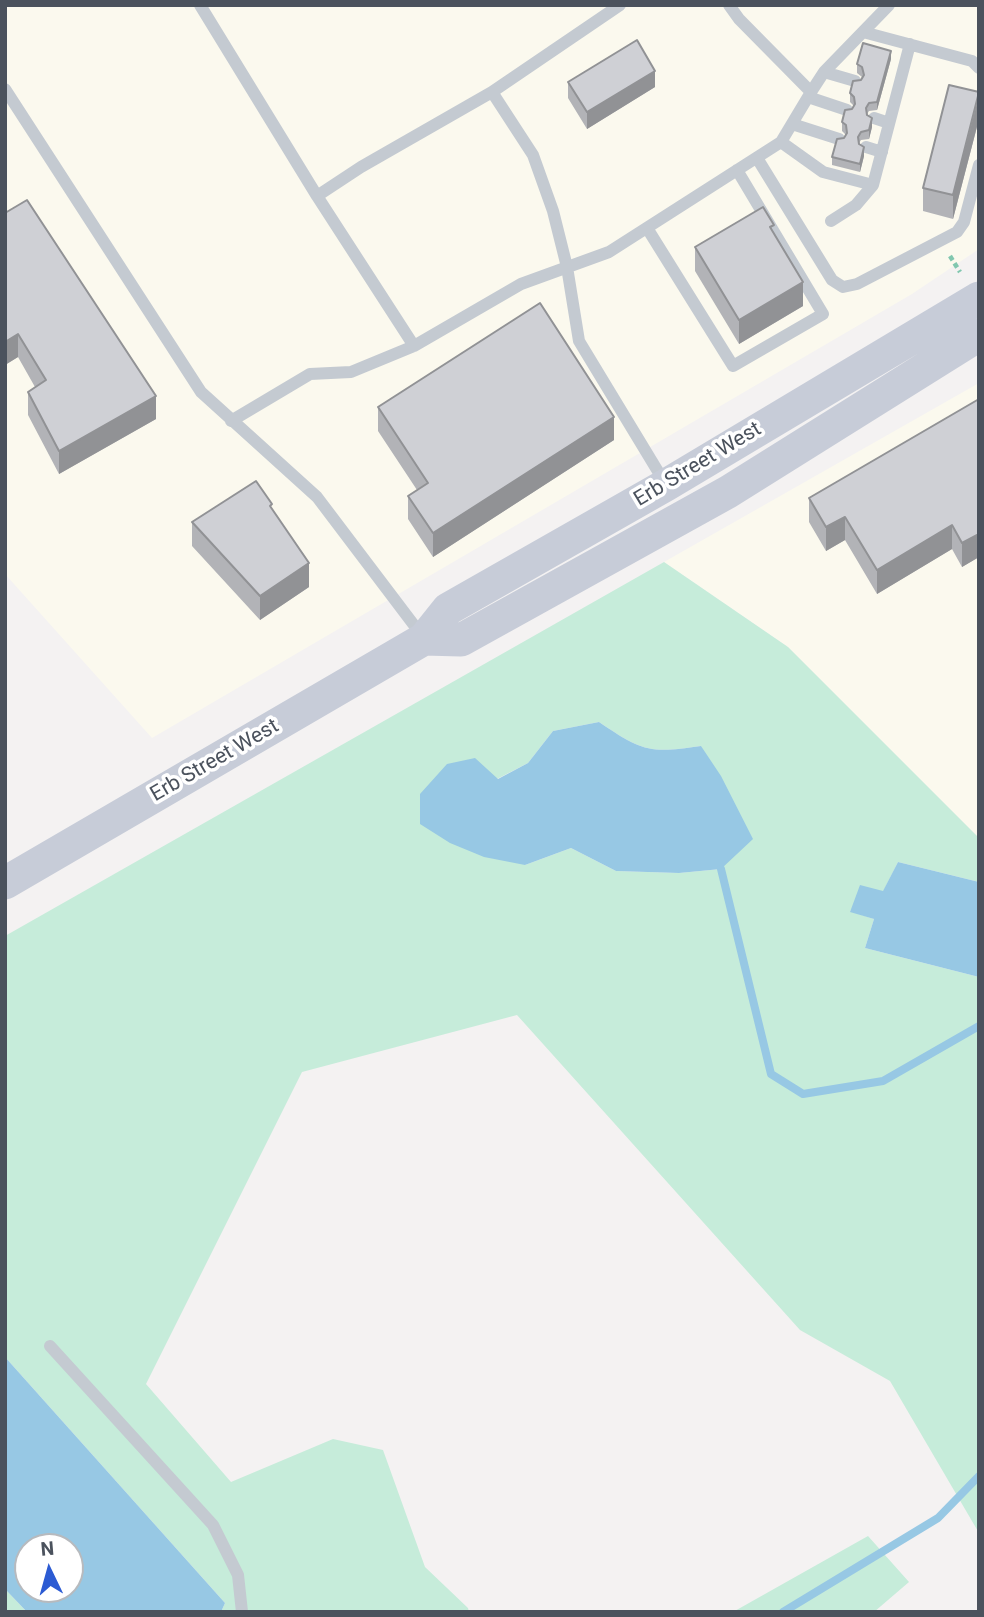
<!DOCTYPE html>
<html>
<head>
<meta charset="utf-8">
<style>
  body { margin:0 }
  #map { position:relative; width:984px; height:1617px; overflow:hidden; background:#f4f2f2; font-family:Roboto,sans-serif }
  canvas { display:block }
  .frame { position:absolute; inset:0; border:7px solid #4b525d; pointer-events:none }
  .north { position:absolute; left:14px; top:1533px; width:70px; height:70px; box-sizing:border-box; background:#fff; border:2px solid #b7babe; border-radius:50%; rotate:355deg; font-size:19px; font-weight:700; line-height:28px; text-align:center; color:#4b525d }
  .north::after { content:''; display:block; margin:auto; width:24px; height:32px; background:#2c5bd3; clip-path:polygon(50% 0,100% 100%,50% 72%,0 100%) }
</style>
</head>
<body>
<div id="map">
<canvas width="984" height="1617"></canvas>
<div class="frame"></div>
<div class="north">N</div>
</div>
<script>
const ctx = document.querySelector('canvas').getContext('2d');
ctx.lineJoin = 'round';
function fillPath(path, color) {
  ctx.fillStyle = color;
  ctx.fill(path, 'evenodd');
}
function strokePath(path, color, width, dash) {
  ctx.strokeStyle = color;
  ctx.lineWidth = width;
  ctx.lineCap = dash ? 'butt' : 'round';
  ctx.setLineDash(dash || []);
  ctx.stroke(path);
}
function write(font, color, halo, rows, align = 'center') {
  ctx.font = font + ' Roboto,sans-serif';
  ctx.lineWidth = 7;
  ctx.setLineDash([]);
  ctx.textBaseline = 'middle';
  ctx.strokeStyle = halo;
  ctx.fillStyle = color;
  for (const [text, x, y, turn = 0] of rows) {
    ctx.save();
    ctx.translate(x, y);
    ctx.rotate((+turn || 0) * Math.PI / 180);
    ctx.textAlign = isNaN(turn) ? turn : align;
    if (halo) ctx.strokeText(text, 0, 0);
    ctx.fillText(text, 0, 0);
    ctx.restore();
  }
}
fillPath(new Path2D(`
  M5,5H974L979,10V249L912,294L152,738L5,574Z
  M979,383V838L788,647L664,562Z`), '#fbf9ee');
fillPath(new Path2D(`
  M664,562L788,647L979,838V882L898,862L883,892L850,911L874,919L865,948L979,977V1533L890,1381L800,1330L517,1015L302,1072L146,1384L231,1482L333,1439L383,1450L425,1567L468,1608L469,1612H221L225,1603L5,1357V936ZM599,722C642,751 649,754 701,746L721,869L679,873L616,871L571,848L525,865L497,779L528,763L553,731Z
  M868,1536L909,1582L874,1612H733Z
  M5,1589L27,1612H5Z`), '#c6ecda');
fillPath(new Path2D(`
  M599,722C642,751 649,754 701,746L721,776L753,839L721,869L679,873L616,871L571,848L525,865L484,857L450,843L420,824V794L447,764L475,758L498,779L528,763L553,731Z
  M898,862L979,882V977L865,948L874,919L850,912L860,885L883,891Z
  M5,1357L225,1603L221,1612H27L5,1589ZM28,1547H70V1589H28Z`), '#97c8e4');
strokePath(new Path2D(`
  M721,869L771,1074L803,1094L883,1081L979,1026
  M783,1612L938,1518L979,1476`), '#97c8e4', 8);
strokePath(new Path2D(`
  M950,256L960,272`), '#81c7af', 4.5, [5, 3.5]);
strokePath(new Path2D(`
  M200,5L317,196L414,346
  M863,32L972,61L979,68
  M824,72L855,81
  M5,89L201,392L317,497L423,637
  M492,92L533,155L553,211L567,267L579,341L665,483
  M811,92L824,72L889,5
  M808,97L847,110
  M874,118L889,123
  M792,124L839,139
  M781,142L823,172L873,185L910,44
  M866,147L882,152
  M757,158L832,280L843,287L857,284L957,232L964,222L979,165
  M317,196L361,167L492,92L620,5
  M831,221L856,205L873,185
  M647,228L733,366L823,314L737,170
  M231,421L310,374L351,372L414,346L521,284L609,252L781,142L811,92L739,19L729,5
  M50,1346L213,1525L238,1575L242,1612`), '#c4cad1', 12);
strokePath(new Path2D(`
  M424,639L461,640L728,492L979,335
  M5,883L424,639L448,609L666,485L979,298`), '#c7ccd8', 33);
fillPath(new Path2D(`
  M891,59L877,110L869,111L867,114L872,127L869,139L861,140L859,143L864,156L860,172L832,165V157L846,135L842,131V122L854,106L850,102V93L862,77L857,73V64Z
  M568,82L655,87L587,129L568,98Z
  M979,92V119L953,219L923,211V188Z
  M5,213L156,419L59,474L28,415V392L35,387L18,357L5,365Z
  M774,234L803,306L739,344L695,271V247Z
  M979,399V557L962,567L952,549L877,594L845,540L826,551L809,522V498Z
  M378,407L614,440L433,557L408,519V496L417,490L378,431Z
  M272,509L309,587L260,620L192,546V522Z`), '#b2b3b7');
fillPath(new Path2D(`
  M891,51V59L877,110V102Z
  M655,71V87L587,129V112Z
  M979,96V119L953,219V195Z
  M872,118V127L869,139V130Z
  M864,147V156L860,172V164Z
  M803,282V306L739,344V320Z
  M18,334V357L5,365V342Z
  M156,396V419L59,474V451Z
  M614,417V440L433,557V533Z
  M845,517V540L826,551V527Z
  M952,525V549L877,594V570Z
  M979,534V557L962,567V543Z
  M309,563V587L260,620V596Z`), '#919295');
const building = new Path2D(`
  M637,40L655,71L587,112L568,82Z
  M863,43L891,51L877,102L869,103L866,108L867,115L872,118L869,130L861,132L858,137L859,144L864,147L860,164L832,157L837,139L844,138L847,133L846,125L842,122L845,110L852,109L855,104L854,97L850,93L853,81L861,80L864,75L862,67L857,64Z
  M949,85L979,92L953,195L923,188Z
  M27,200L156,396L59,451L28,392L46,380L18,334L5,342V213Z
  M763,207L774,225L770,227L803,282L739,320L695,247Z
  M540,303L614,417L433,533L408,496L428,483L378,407Z
  M979,399V534L962,543L952,525L877,570L845,517L826,527L809,498Z
  M256,481L272,504L270,506L309,563L260,596L192,522Z`);
fillPath(building, '#cfd0d5');
strokePath(building, '#919295', 2);
write('21px', '#4b525d', '#fff', [
  ["Erb Street West",698,465,-31],
  ["Erb Street West",215,761,-30]
]);
</script>
</body>
</html>
